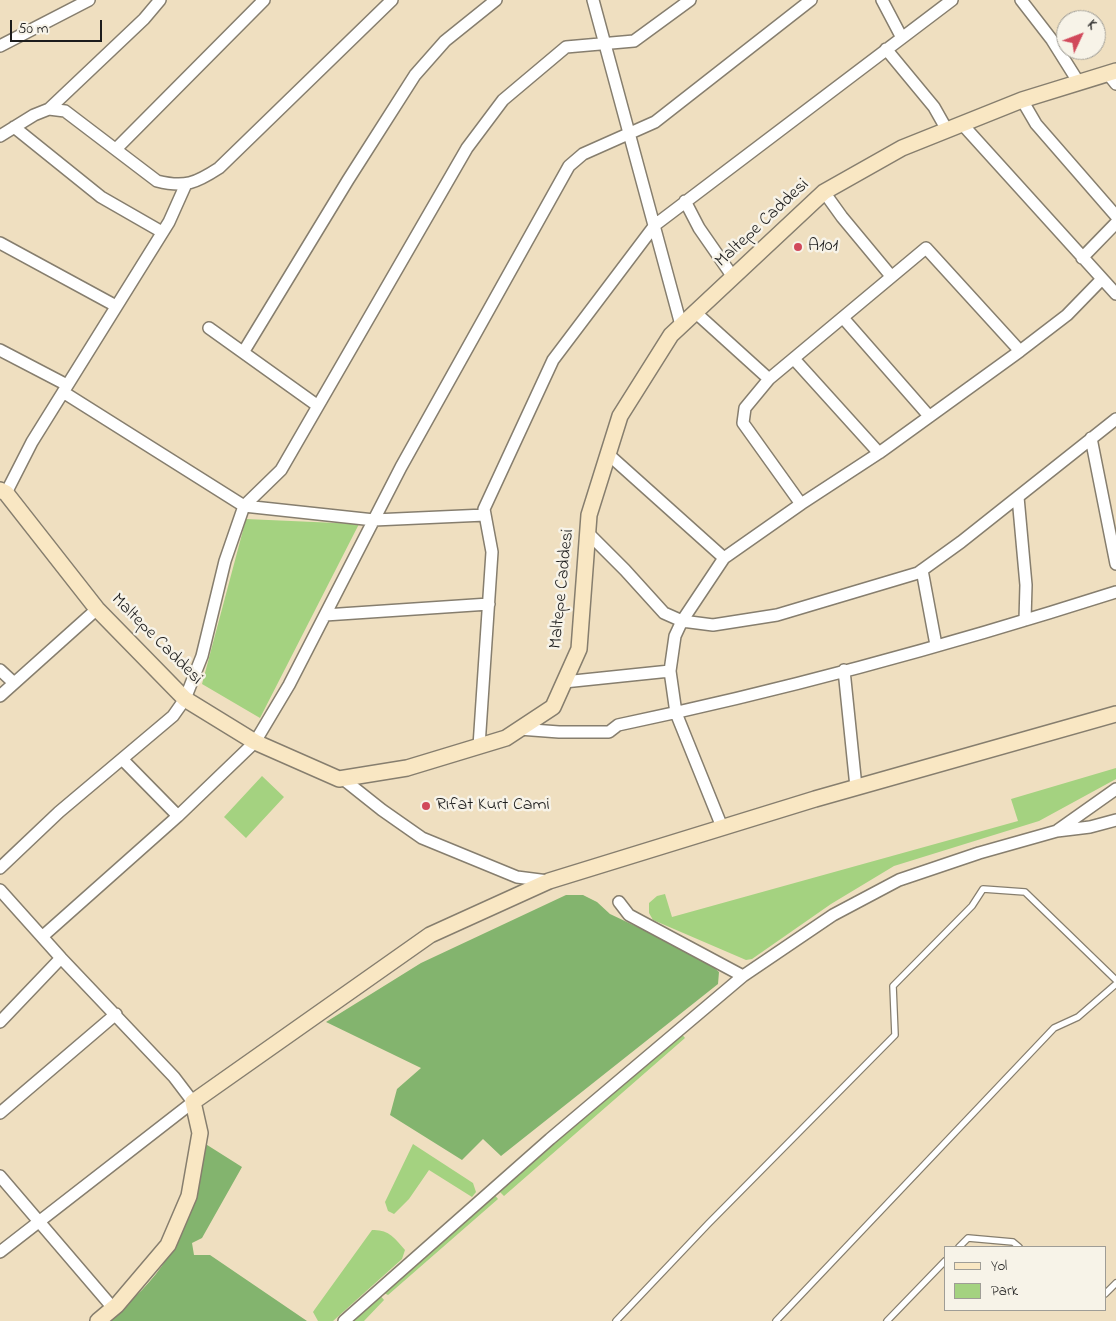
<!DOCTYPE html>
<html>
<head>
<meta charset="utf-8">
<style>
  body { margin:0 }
  #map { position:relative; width:1116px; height:1321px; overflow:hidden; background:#efdfc0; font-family:"Indie Flower",sans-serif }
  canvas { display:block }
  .legend { position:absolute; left:944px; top:1246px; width:162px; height:65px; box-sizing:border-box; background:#f7f3e8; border:1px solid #9f9d96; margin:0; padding:6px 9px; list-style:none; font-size:15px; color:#1c1c1c }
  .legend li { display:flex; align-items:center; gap:10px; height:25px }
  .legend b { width:25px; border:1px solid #9f9d96 }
  .north { position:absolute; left:1056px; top:10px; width:50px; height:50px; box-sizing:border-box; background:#f7f3e8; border:1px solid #9f9d96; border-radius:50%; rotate:47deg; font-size:14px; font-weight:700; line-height:20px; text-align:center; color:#1c1c1c }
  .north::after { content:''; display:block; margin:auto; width:18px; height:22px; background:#d1495b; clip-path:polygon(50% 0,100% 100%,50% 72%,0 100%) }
  .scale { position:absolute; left:10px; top:20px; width:92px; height:22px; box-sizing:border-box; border:2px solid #1c1c1c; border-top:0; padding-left:6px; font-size:15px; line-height:18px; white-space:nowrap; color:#1c1c1c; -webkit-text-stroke:4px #f7f3e8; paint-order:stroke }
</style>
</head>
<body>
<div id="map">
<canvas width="1116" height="1321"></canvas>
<ul class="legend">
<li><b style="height:6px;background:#f9e7c3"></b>Yol</li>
<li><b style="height:14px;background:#a4d280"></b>Park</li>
</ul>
<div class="north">K</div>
<div class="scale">50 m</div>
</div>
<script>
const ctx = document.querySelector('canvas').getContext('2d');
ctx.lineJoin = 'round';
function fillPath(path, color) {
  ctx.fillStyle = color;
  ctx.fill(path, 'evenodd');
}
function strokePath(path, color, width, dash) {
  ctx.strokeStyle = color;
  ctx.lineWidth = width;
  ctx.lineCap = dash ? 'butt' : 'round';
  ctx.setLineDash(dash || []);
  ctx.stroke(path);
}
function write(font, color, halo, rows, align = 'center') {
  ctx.font = font + ' "Indie Flower",sans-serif';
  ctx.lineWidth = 5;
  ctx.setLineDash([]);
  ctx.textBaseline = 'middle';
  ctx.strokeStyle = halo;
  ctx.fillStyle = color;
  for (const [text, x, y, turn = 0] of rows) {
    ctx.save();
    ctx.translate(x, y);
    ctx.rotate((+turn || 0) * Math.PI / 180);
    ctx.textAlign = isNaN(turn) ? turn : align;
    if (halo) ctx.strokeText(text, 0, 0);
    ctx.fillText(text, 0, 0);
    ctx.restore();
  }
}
fillPath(new Path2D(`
  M246,519L359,524L260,718L202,684Z
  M1116,768V779L1039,821L894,866L831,904L752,959L746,960L653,920L649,913V903L657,896L665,894L672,917L1018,821L1011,799Z
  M262,776L284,797L246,838L224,817Z
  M681,1033L685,1038L504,1196L499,1191Z
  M413,1144L473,1183L476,1192L472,1197L429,1170L409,1199L394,1214L388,1211L385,1202Z
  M494,1194L498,1199L388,1295L382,1292Z
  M372,1230C388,1229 395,1238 405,1250L402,1259L333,1321H318L313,1312L315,1309Z
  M379,1294L384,1300L364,1321H350Z`), '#a4d280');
fillPath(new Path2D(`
  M566,895H583L597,902L610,914L703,958L719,972L718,984L501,1156L483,1139L462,1160L390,1115L397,1089L421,1068L326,1022L421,963Z
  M204,1143L242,1167L202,1238L192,1243L194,1255H210L307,1321H107C118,1310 131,1301 142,1290C181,1250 199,1197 204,1143Z`), '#83b46e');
const lane = new Path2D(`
  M959,1247L968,1238L1013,1242L1019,1247
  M1105,1294L1116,1283
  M616,1321L708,1224L895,1035L893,986L972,906L983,889L1025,892L1116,980
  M776,1321L1054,1028L1078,1017L1116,984
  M887,1321L945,1261`);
const street = new Path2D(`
  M593,0L681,325
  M882,0L902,38
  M1021,0L1052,40L1079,83
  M0,46L89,0
  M886,49L934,107L947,130
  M1108,74L1116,84
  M1022,100L1036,124L1116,216
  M49,109L144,19L160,0
  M962,124L1116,294
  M14,127L101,197L162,232
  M0,136L34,115L49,109L65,111L157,181C185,188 196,183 219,168L392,0
  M117,148L264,0
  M824,192L842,217L891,276
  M685,201L699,228L733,277
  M0,243L116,306
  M1082,258L1116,223
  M695,312L769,379
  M844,319L929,416
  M209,328L318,406
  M0,350L67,385
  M244,351L348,180L415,75L445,41L496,0
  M794,359L879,453
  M63,392L244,506L374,520L485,515
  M1091,438L1116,564
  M608,454L724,558
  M6,493L32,442L169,222L186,184
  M1018,497L1026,585L1025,620
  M801,504L743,423L745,408L769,379L926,248L1020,351
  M588,533L625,570L664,613L682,621L713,625L777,615L918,573L961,542L1116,419
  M922,570L936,645
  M325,615L489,604
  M0,670L14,683
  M844,670L856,787
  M564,682L670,671
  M0,696L97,609
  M519,729L559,732H609L618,725C786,690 953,644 1116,592
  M479,746L492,552L484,509L553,360L655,225L952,0
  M343,779L382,810L422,838L517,877L548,881
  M178,816L255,742L289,685L401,467L569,166L583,154L655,122L811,0
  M722,827L676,713L670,671L675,636L682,621L724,558L801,504L879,453L1020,351L1067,315L1102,279
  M1058,830L1116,789
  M0,868L59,812L173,716L185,699L202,656L225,561L244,506L281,470L467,148L503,100L566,47L634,41L690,0
  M0,890L61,958L174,1077L193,1102L0,1252
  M619,902L629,915L743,976
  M43,936L178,816L122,759
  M0,1022L61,958
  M0,1113L116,1014
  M0,1176L113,1308
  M344,1321L550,1139L743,976L833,915L899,880L979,853L1057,831L1090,827L1116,820`);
const secondary = new Path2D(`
  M0,490L6,493L97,609L185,699L255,742L339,779L407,768L506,738L553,707L579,649L589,515L620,416L671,335L824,192L902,148L1022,100L1116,71
  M98,1321L117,1305L168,1245L189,1196L200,1133L193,1102L430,935L549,881L815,799L1116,714`);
strokePath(lane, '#867e6e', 8);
strokePath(street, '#867e6e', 14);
strokePath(secondary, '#867e6e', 18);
strokePath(lane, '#fff', 5.5);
strokePath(street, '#fff', 11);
strokePath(secondary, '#f9e7c3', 15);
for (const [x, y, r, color] of [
  [798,247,5,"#d1495b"],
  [426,806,5,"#d1495b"]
]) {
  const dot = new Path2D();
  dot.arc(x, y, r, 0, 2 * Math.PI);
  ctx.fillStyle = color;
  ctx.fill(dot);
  strokePath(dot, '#f7f3e8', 2);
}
write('18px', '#1c1c1c', '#f7f3e8', [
  ["Maltepe Caddesi",763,224,-43],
  ["Maltepe Caddesi",563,589,-84],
  ["Maltepe Caddesi",156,640,45]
]);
write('18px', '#1c1c1c', '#f7f3e8', [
  ["A101",808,247],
  ["Rıfat Kurt Cami",436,806]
], 'left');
</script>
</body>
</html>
